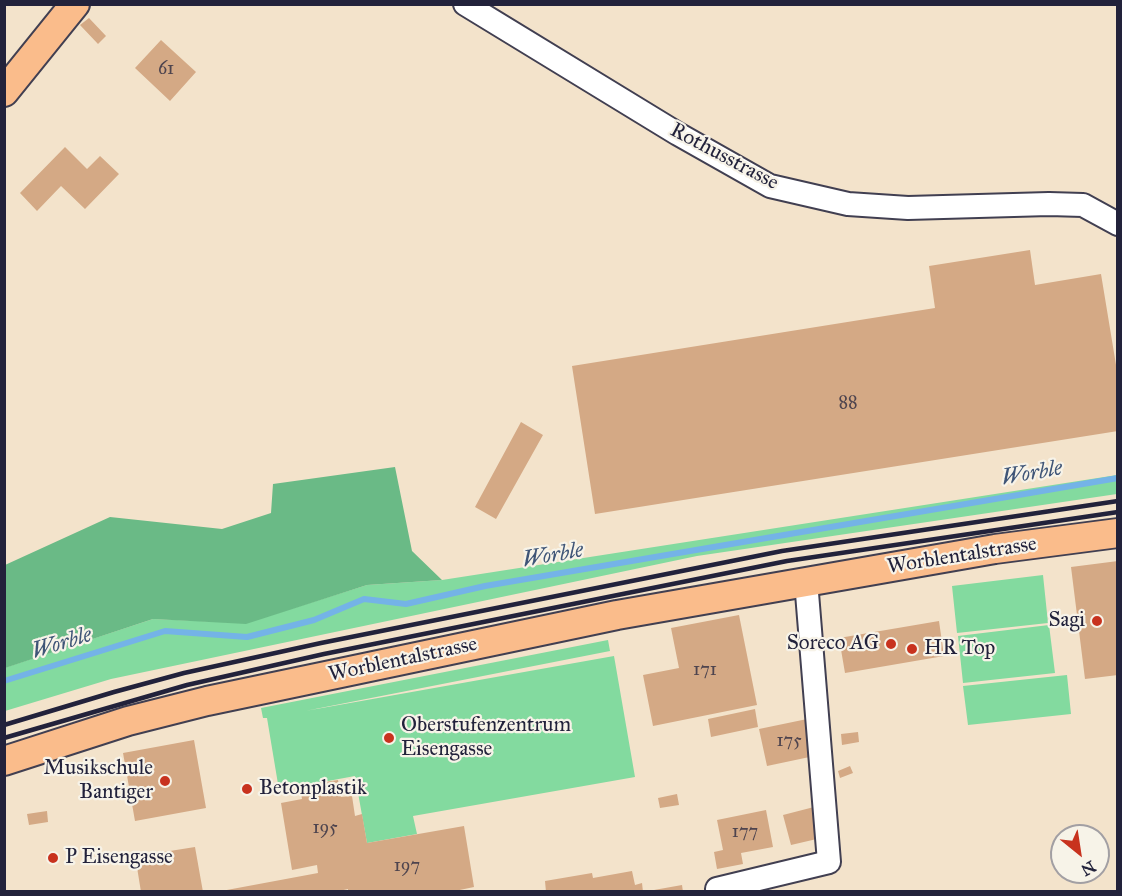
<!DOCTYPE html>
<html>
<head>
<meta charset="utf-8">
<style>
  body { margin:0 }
  #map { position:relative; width:1122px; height:896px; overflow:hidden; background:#f3e3cb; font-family:"IM FELL Great Primer",serif }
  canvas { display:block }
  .frame { position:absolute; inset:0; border:6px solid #22223b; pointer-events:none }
  .north { position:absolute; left:1050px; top:824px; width:60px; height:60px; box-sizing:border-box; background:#f7f3e8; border:2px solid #a29fa3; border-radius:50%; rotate:150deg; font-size:16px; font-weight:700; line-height:24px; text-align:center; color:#22223b }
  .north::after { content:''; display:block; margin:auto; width:21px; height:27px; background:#c8321e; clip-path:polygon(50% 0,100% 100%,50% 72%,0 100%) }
</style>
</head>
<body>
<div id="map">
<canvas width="1122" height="896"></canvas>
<div class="frame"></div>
<div class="north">N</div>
</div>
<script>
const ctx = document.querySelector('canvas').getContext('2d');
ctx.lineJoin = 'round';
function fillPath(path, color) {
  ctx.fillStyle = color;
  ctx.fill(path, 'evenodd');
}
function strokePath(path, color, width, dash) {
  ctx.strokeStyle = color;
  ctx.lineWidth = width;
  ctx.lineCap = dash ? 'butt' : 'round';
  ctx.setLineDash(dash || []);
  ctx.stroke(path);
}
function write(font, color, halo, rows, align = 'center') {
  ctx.font = font + ' "IM FELL Great Primer",serif';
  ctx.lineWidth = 4.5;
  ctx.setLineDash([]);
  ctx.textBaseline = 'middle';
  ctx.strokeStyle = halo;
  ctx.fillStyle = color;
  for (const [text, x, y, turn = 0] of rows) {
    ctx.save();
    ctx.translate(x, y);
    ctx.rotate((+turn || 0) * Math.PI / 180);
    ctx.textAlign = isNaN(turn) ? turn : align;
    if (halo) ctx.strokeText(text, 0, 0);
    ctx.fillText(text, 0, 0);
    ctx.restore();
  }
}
fillPath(new Path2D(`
  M1117,475V494L697,556L111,679L5,711L4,668L153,619L246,623L367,585L442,580Z
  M1043,575L1048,623L957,633L952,586Z
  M1049,625L1055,673L963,683L958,636Z
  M608,640L610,651L305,711L614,656L635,777L413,816L417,834L367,843L355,776L279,790L267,718H263L261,708Z
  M1067,675L1071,714L968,725L963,686Z`), '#83da9f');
fillPath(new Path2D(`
  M395,467L412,551L442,580L367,585L246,624L153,619L5,668V565L110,517L222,529L271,513L273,484Z`), '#6aba86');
strokePath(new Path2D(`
  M4,681L165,631L247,637L314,620L364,599L406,604L485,586L1118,478`), '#74b3e7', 6);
fillPath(new Path2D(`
  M89,18L106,36L98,44L80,25Z
  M161,40L196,72L170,101L135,68Z
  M65,147L87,169L100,156L119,174L85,209L61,186L37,211L20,193Z
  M1030,250L1035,285L1101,274L1118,377V431L595,514L572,366L935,308L929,266Z
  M521,422L543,435L496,519L475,507Z
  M1118,561V675L1085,679L1071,567Z
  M739,615L757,705L653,726L643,675L679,668L671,628Z
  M939,621L944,656L845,673L839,638Z
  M755,709L758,727L711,737L708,719Z
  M812,718L819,755L767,766L759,729Z
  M858,732L859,742L842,745L841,734Z
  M194,740L206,808L135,821L123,753Z
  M850,766L853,773L840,778L838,771Z
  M338,780L341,797L352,796L355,816L362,814L367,843L464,826L474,887L450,892H348V889L335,892H216L318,873L317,865L292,870L281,803L302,799L300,786Z
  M677,794L679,805L660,808L658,798Z
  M814,807L821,838L791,845L783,815Z
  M766,810L773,847L741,853L743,864L717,869L714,852L723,850L717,820Z
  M47,811L48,822L29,825L27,814Z
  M195,847L203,892H141L136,861L152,859L151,854Z
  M632,871L635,885L642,883L643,892H546L545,881L592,873L593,878Z
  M682,885L683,892H654V890Z`), '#d4a985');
const minor = new Path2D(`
  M465,4L678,134L770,186L848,204L908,208L1049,204L1083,205L1118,224
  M717,889L829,862L806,581`);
const major = new Path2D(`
  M4,92L75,4
  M4,761L128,721L207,701L617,615L995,549L1118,533`);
strokePath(minor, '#413f51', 26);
strokePath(major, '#413f51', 32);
strokePath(minor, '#fff', 22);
strokePath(major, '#fabc8b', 28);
strokePath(new Path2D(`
  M4,725L114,692L184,673L321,643L782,551L1118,501
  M4,738L187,685L324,654L787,561L1118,512`), '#22223b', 4.5);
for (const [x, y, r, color] of [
  [1097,621,6,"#c8321e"],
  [891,644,6,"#c8321e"],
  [912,649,6,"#c8321e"],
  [389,738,6,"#c8321e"],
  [165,781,6,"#c8321e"],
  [247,789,6,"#c8321e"],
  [53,858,6,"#c8321e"]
]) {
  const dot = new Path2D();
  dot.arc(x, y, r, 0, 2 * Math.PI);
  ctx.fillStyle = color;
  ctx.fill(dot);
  strokePath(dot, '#f7f3e8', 2);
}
write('18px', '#4e444e', null, [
  ["61",166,70],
  ["88",848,404],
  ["171",705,671],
  ["175",789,742],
  ["195",325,829],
  ["177",745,833],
  ["197",407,867]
]);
write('21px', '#22223b', '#f7f3e8', [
  ["Rothusstrasse",724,157,28],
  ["Worblentalstrasse",962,556,-9],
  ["Worblentalstrasse",403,660,-12]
]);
write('21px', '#22223b', '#f7f3e8', [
  ["Sagi",1085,621,"right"],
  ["Soreco AG",879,644,"right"],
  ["HR Top",924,649],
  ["Oberstufenzentrum",401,726],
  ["Eisengasse",401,750],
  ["Musikschule",153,769,"right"],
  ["Bantiger",153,793,"right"],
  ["Betonplastik",259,789],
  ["P Eisengasse",65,858]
], 'left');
write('italic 22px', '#3f5577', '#f7f3e8', [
  ["Worble",1032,474,-10],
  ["Worble",553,556,-10],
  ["Worble",62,644,-17]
]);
</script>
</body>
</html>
